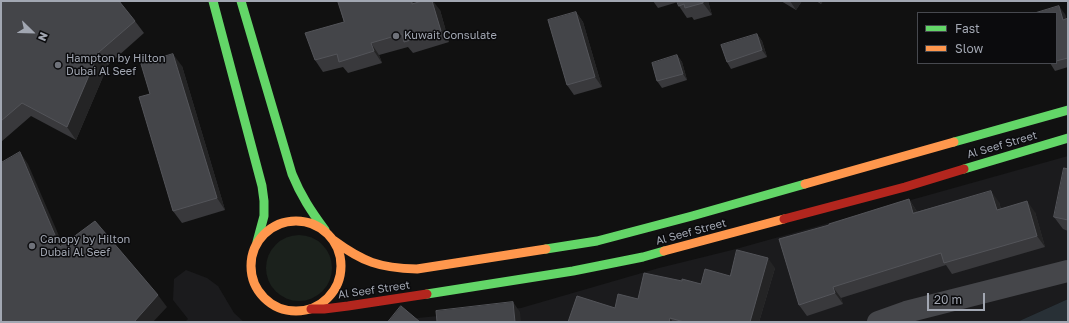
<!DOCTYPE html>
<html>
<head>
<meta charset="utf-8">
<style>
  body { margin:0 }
  #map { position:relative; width:1069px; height:323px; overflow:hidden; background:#111; font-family:"Golos Text",sans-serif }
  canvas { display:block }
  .frame { position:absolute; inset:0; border:2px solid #a2a7b2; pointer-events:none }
  .legend { position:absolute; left:917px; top:12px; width:140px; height:52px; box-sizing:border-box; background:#0b0b0d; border:1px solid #47494f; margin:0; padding:5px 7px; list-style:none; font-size:12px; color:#a2a7b2 }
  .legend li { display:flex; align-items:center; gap:8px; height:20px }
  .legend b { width:20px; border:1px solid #47494f }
  .north { position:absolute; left:12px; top:12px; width:40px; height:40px; -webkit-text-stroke:3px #0b0b0d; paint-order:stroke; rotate:113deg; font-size:11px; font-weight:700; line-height:16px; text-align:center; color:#a2a7b2 }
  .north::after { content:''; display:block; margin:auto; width:14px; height:18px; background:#a2a7b2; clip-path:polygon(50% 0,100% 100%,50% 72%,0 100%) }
  .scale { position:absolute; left:927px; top:293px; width:58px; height:18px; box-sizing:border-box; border:2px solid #a2a7b2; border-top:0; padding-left:5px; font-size:12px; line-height:14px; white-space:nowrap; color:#a2a7b2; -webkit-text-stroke:3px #0b0b0d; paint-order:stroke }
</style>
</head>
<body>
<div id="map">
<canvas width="1069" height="323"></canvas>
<div class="frame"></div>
<ul class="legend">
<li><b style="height:5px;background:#63d668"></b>Fast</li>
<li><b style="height:5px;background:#ff974d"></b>Slow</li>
</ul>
<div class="north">N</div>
<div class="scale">20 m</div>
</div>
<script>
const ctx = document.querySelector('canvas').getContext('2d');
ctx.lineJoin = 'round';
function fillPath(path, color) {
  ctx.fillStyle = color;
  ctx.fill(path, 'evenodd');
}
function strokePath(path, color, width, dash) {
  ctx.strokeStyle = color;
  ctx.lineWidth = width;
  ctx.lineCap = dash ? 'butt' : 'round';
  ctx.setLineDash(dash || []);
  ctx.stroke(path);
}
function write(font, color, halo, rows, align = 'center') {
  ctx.font = font + ' "Golos Text",sans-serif';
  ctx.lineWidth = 3;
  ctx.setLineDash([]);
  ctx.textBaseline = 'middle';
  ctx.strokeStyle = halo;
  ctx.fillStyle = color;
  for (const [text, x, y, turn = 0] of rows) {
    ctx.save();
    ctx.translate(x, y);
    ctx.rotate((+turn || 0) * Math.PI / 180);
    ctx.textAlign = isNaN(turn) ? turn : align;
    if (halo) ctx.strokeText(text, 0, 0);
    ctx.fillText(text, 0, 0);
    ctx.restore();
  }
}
fillPath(new Path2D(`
  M1068,156V299L1017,322H376L521,308L659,268L736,249Z
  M186,270L207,278L218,286L234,313L244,322H185L188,319L173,300L174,279Z`), '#1b1b1d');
fillPath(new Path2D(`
  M266 268a33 33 0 1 1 66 0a33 33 0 1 1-66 0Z`), '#1b211c');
fillPath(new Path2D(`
  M1068,299V322H1017Z`), '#283036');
strokePath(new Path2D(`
  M878,322L906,312L1068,271`), '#45464a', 22);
strokePath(new Path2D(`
  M213,1L262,186L264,201V216L257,242
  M241,1L292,174C301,196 311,211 325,230
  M954,142L1068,110
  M964,169L1068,138
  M546,249L597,241L692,216L805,184
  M427,294L573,271L643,257L664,251`), '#63d668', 9);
strokePath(new Path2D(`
  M805,184L954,142
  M251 266a45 45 0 1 1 90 0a45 45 0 1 1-90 0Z
  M333,240C363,262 379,268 417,269L546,249
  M664,251L784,219`), '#ff974d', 9);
strokePath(new Path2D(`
  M784,219L905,187L964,169
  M311,309H324L348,306L427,294`), '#b3261e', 9);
fillPath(new Path2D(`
  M1,1L135,21L144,33L108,65L76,140L31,116L1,142Z
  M338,1H416L417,2L440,10L449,42L413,53L408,47L379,55L382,63L348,73L343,67L323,72L315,60L344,22Z
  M653,1H708L712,15L694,20L692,17L687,18L679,6L678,2L658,8Z
  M781,1H802L796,10Z
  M816,1H823L821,4Z
  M576,12L583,22L602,87L574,95L567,85Z
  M1056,13L1065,14L1066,19L1068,18V67L1055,71L1050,63H1056Z
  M757,34L762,41L767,57L731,69L727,62Z
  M677,55L682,62L687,80L662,88L657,81Z
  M182,66L225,210L182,223L173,211L150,94Z
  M1068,169V231L1063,229L1054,217Z
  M909,199L916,210L917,212L999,202L1001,209L1035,212L1045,247L952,274L946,265L841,298L843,304L807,316L799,305L829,225Z
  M775,268L759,322H568L615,308L682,281L701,284L730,276Z`), '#39393c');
fillPath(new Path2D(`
  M412,1H416L421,15L412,4Z
  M432,1H433L440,10L449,42L441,31Z
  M703,1H708L712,15L703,3Z
  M790,1H802L796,10Z
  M819,1H823L821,4Z
  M1059,6L1065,14L1068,27L1063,20Z
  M576,12L583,22L602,87L595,77Z
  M757,34L762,41L767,57L762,50Z
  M371,43L379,55L382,63L374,51Z
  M99,52L108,65L76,140L67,127Z
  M173,54L182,66L225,210L217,198Z
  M677,55L682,62L687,80L683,74Z
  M20,152L28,164L69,259L60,247Z
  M991,191L999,202L1004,221L997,210Z
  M909,199L916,210L921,224L913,213Z
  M1027,201L1035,212L1045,247L1037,236Z
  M768,258L775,268L759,322H750Z
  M833,287L841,298L843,304L835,293Z
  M158,295L167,307L153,322H134Z
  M513,302L520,312L521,322H515Z
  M670,318L673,322H669Z`), '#242425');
const building = new Path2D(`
  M1,1H119L135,21L99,52L67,127L22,103L1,121Z
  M338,1H412V4L422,1H432L441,31L404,42L402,34L371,43L374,51L339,62L337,54L315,60L305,33L344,22Z
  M677,1H703V3L685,8L684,4L679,6Z
  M1059,6L1063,20L1068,18V58L1056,61V13H1035Z
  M576,12L595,77L567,85L548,20Z
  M757,34L762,50L727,62L721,45Z
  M173,54L217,198L173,211L139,97L150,94L141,64Z
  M677,55L683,74L657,81L652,63Z
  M20,152L60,247L95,221L158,295L134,322H1V163Z
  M1064,168L1068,169V220L1054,217Z
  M991,191L997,210L1027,201L1037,236L944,263L941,253L833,287L835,293L799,305L779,239L829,225V224L909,199L913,213Z
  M737,250L768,258L750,322H684L670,318L669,322H568L577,296L615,308L618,294L638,299L644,273L682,281V279L701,284L705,269L730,276Z
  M513,302L515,322H437L436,311Z
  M401,306L420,322H388Z`);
fillPath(building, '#444549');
strokePath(building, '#535459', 1);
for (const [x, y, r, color] of [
  [396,36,4,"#6f727a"],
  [58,65,4,"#6f727a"],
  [32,246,4,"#6f727a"]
]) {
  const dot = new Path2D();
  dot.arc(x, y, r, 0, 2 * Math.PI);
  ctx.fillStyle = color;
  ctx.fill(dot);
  strokePath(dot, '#0b0b0d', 1.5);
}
write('11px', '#a2a7b2', '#0b0b0d', [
  ["Kuwait Consulate",404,36],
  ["Hampton by Hilton",66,59],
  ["Dubai Al Seef",66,72],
  ["Canopy by Hilton",40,240],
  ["Dubai Al Seef",40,253]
], 'left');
write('11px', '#a2a7b2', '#0b0b0d', [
  ["Al Seef Street",1002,145,-16],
  ["Al Seef Street",691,232,-15],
  ["Al Seef Street",374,290,-8]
]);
</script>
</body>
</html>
